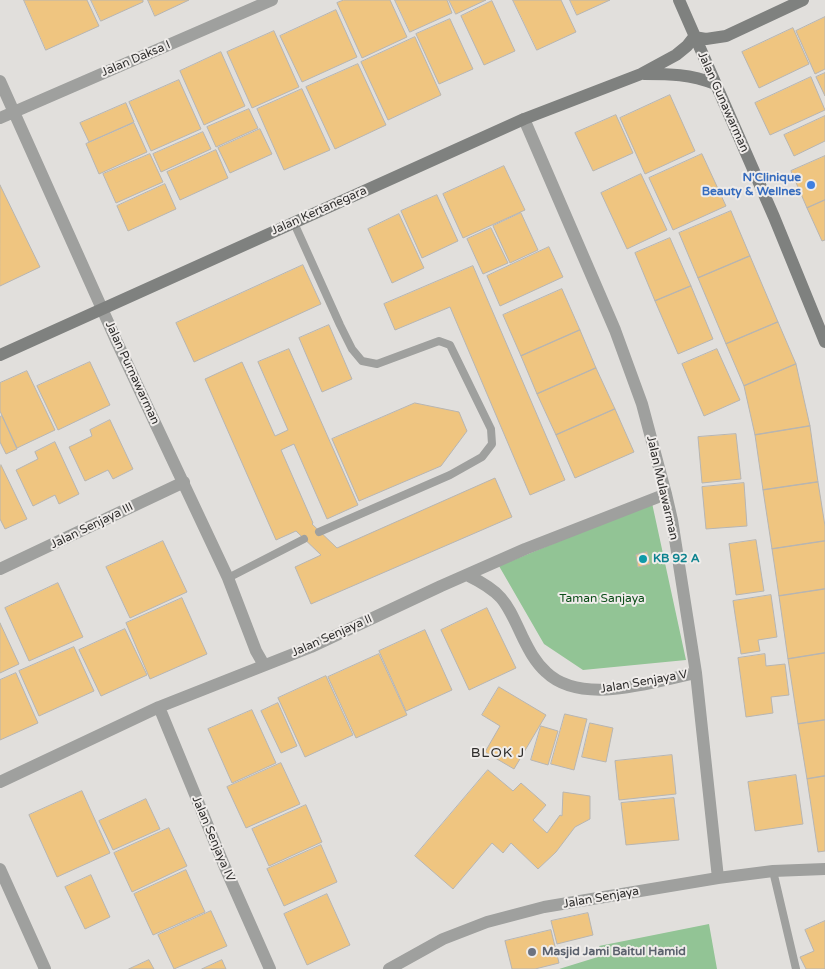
<!DOCTYPE html>
<html>
<head>
<meta charset="utf-8">
<style>
  body { margin:0 }
  canvas { display:block; background:#e1dfdc }
</style>
</head>
<body>
<canvas width="825" height="969"></canvas>
<script>
const ctx = document.querySelector('canvas').getContext('2d');
ctx.lineJoin = 'round';
function fillPath(path, color) {
  ctx.fillStyle = color;
  ctx.fill(path, 'evenodd');
}
function strokePath(path, color, width, dash) {
  ctx.strokeStyle = color;
  ctx.lineWidth = width;
  ctx.lineCap = dash ? 'butt' : 'round';
  ctx.setLineDash(dash || []);
  ctx.stroke(path);
}
function write(font, color, halo, rows, align = 'center') {
  ctx.font = font + ' "Varela Round",sans-serif';
  ctx.lineWidth = 4;
  ctx.setLineDash([]);
  ctx.textBaseline = 'middle';
  ctx.strokeStyle = halo;
  ctx.fillStyle = color;
  for (const [text, x, y, turn = 0] of rows) {
    ctx.save();
    ctx.translate(x, y);
    ctx.rotate((+turn || 0) * Math.PI / 180);
    ctx.textAlign = isNaN(turn) ? turn : align;
    if (halo) ctx.strokeText(text, 0, 0);
    ctx.fillText(text, 0, 0);
    ctx.restore();
  }
}
fillPath(new Path2D(`
  M652,503L686,660L583,670L544,644L499,566Z
  M709,924L717,969H559L601,956L599,946Z`), '#92c495');
const building = new Path2D(`
  M24,0H87L99,26L46,50Z
  M91,0H143V2L101,21Z
  M148,0H189L155,16Z
  M344,0H390L407,37L362,58L337,3Z
  M395,0H447L452,13L410,32Z
  M449,0H486L456,14Z
  M513,0H561L576,32L537,50Z
  M570,0H610L577,15Z
  M492,1L515,51L484,65L461,16Z
  M336,10L357,57L302,82L280,36Z
  M825,17V69L815,74L796,31Z
  M450,19L473,69L439,84L416,34Z
  M793,28L809,64L759,88L742,52Z
  M274,31L299,87L252,108L227,52Z
  M415,37L441,95L388,120L361,62Z
  M221,52L245,106L204,125L180,71Z
  M358,64L386,125L335,149L306,87Z
  M825,73V96L816,77Z
  M811,77L825,110L770,135L755,103Z
  M179,80L201,129L151,151L129,102Z
  M302,89L330,150L284,170L257,109Z
  M670,95L695,151L645,174L620,118Z
  M126,103L134,122L89,142L80,123Z
  M249,109L258,128L216,147L207,127Z
  M616,115L633,153L593,171L575,133Z
  M825,116V141L794,156L784,135Z
  M134,123L147,152L99,174L86,144Z
  M260,129L272,154L230,173L218,148Z
  M203,132L211,149L161,172L153,154Z
  M216,150L228,178L180,200L167,172Z
  M150,154L163,182L116,203L103,174Z
  M702,154L726,206L673,230L649,178Z
  M825,156V200L807,208L791,171Z
  M504,166L525,210L463,238L443,194Z
  M641,174L667,230L627,249L601,193Z
  M165,184L176,209L128,231L117,206Z
  M0,185L40,267L0,286Z
  M437,195L458,241L422,258L401,211Z
  M825,200V240L822,241L807,208Z
  M731,211L750,256L698,278L679,233Z
  M521,213L538,250L510,263L493,226Z
  M399,214L424,268L392,283L368,229Z
  M491,228L508,263L483,274L467,239Z
  M670,238L691,286L655,301L635,253Z
  M549,247L563,277L500,306L487,276Z
  M750,256L778,322L726,344L698,278Z
  M303,265L321,304L194,362L176,323Z
  M473,266L565,480L530,495L450,307L395,330L384,304Z
  M691,286L713,339L678,354L655,301Z
  M562,289L580,330L521,356L503,315Z
  M778,322L796,364L744,386L726,344Z
  M329,325L352,379L322,392L299,338Z
  M580,330L596,368L537,394L521,356Z
  M289,349L358,505L327,519L294,444L281,450L313,523L312,524L337,548L495,478L512,517L311,604L295,567L321,555L296,531L276,540L205,379L242,362L275,436L288,430L258,362Z
  M717,349L740,400L704,416L682,364Z
  M90,362L110,405L58,430L37,386Z
  M796,364L810,426L755,435L744,386Z
  M596,368L615,409L556,435L537,394Z
  M27,371L55,430L17,448L0,411V383Z
  M415,403L459,412L467,431L441,466L359,501L332,439Z
  M615,409L634,452L575,478L556,435Z
  M2,416L17,449L6,454L0,442V417Z
  M110,420L133,469L113,479L108,470L85,481L69,447L92,436L90,430Z
  M810,426L818,482L763,490L755,435Z
  M736,434L741,479L702,483L698,437Z
  M55,442L79,494L59,504L55,495L33,506L16,470L38,459L35,452Z
  M1,465L27,519L5,529L0,519V466Z
  M818,482L825,526V541L772,549L763,490Z
  M744,483L747,526L706,529L702,487Z
  M756,540L764,591L736,595L729,544Z
  M163,541L187,592L130,618L106,567Z
  M825,541V589L779,596L772,549Z
  M647,552L650,564L638,567L636,555Z
  M58,583L83,637L29,661L5,608Z
  M825,589V653L788,659L779,596Z
  M771,595L777,637L758,640L760,651L741,654L733,601Z
  M182,598L207,654L150,679L126,623Z
  M487,608L516,668L469,690L441,630Z
  M0,623L19,664L0,673Z
  M125,629L147,675L101,696L79,650Z
  M425,630L452,690L406,711L379,651Z
  M74,647L94,691L39,716L19,671Z
  M825,653V720L798,724L788,659Z
  M379,654L407,715L356,738L328,677Z
  M765,654L766,666L785,664L789,695L771,697L773,713L746,717L738,658Z
  M16,673L38,723L0,740V680Z
  M326,676L353,735L305,757L278,698Z
  M499,687L546,715L514,769L485,752L500,726L482,715Z
  M278,703L297,746L281,753L261,711Z
  M252,710L276,763L232,783L208,729Z
  M565,714L587,719L574,770L551,764Z
  M825,720V776L807,779L798,724Z
  M590,723L613,728L606,762L582,757Z
  M541,726L558,731L548,765L531,760Z
  M672,755L676,794L619,800L615,761Z
  M281,763L300,804L246,828L227,787Z
  M488,770L513,791L521,783L546,805L533,820L547,833L560,815L562,816L563,792L590,796V819L575,827L556,852L538,869L511,843L503,853L492,843L453,889L415,856Z
  M796,775L803,824L755,831L748,782Z
  M825,776V851L818,852L807,779Z
  M82,791L110,853L57,877L29,815Z
  M674,798L679,840L626,845L621,803Z
  M146,799L160,829L113,850L99,821Z
  M306,805L322,842L269,866L252,829Z
  M169,828L187,866L132,892L114,853Z
  M321,845L337,882L284,906L267,869Z
  M186,870L205,912L153,935L134,894Z
  M91,875L110,917L85,929L65,887Z
  M327,894L350,945L307,965L284,914Z
  M211,911L227,946L174,969L158,935Z
  M588,913L593,935L557,944L551,921Z
  M825,921V969H806L800,957L814,951L805,930Z
  M551,930L559,963L535,969H512L505,941Z
  M149,960L154,969H129Z
  M222,960L226,969H202Z`);
fillPath(building, '#efc580');
strokePath(building, '#b7b5b2', 1);
strokePath(new Path2D(`
  M294,223L340,325L352,349L362,361L377,364L439,341L450,345L491,429L492,444L482,457L450,475L319,532
  M228,578L304,539
  M773,871L796,969`), '#9fa09e', 8);
strokePath(new Path2D(`
  M0,81L116,340L228,578L256,651L264,665
  M0,118L272,0
  M524,119L615,330L642,404L666,494L672,520L696,673L718,878
  M0,569L184,482
  M467,575C504,593 506,602 523,638C529,650 535,662 546,672C581,706 653,682 696,673
  M159,707L224,865L270,969
  M0,782L159,707L311,647L441,586L525,549L666,494
  M0,869L45,969
  M389,969L443,939L487,922L544,907L718,878L773,871L825,869`), '#9fa09e', 12);
strokePath(new Path2D(`
  M679,0L774,217L825,342
  M644,74C670,74 690,74 715,84
  M0,355L524,119L641,74L676,55L687,46L694,37L706,39L726,36L803,0`), '#7f817f', 12);
for (const [x, y, r, color] of [
  [811,185,5,"#3f7fe0"],
  [643,559,5,"#0f9aa8"],
  [532,952,5,"#6b7280"]
]) {
  const dot = new Path2D();
  dot.arc(x, y, r, 0, 2 * Math.PI);
  ctx.fillStyle = color;
  ctx.fill(dot);
  strokePath(dot, '#efecea', 2);
}
write('12px', '#2f2e2d', '#efecea', [
  ["Jalan Daksa I",136,59,-23],
  ["Jalan Gunawarman",723,102,66],
  ["Jalan Kertanegara",319,211,-24],
  ["Jalan Purnawarman",132,373,65],
  ["Jalan Mulawarman",662,488,77],
  ["Jalan Senjaya III",92,526,-26],
  ["Jalan Senjaya II",332,636,-24],
  ["Jalan Senjaya V",644,682,-10],
  ["Jalan Senjaya IV",213,839,67],
  ["Jalan Senjaya",601,898,-10]
]);
write('bold 12px', '#366cbe', '#efecea', [
  ["N'Clinique",801,178],
  ["Beauty & Wellnes",801,192]
], 'right');
write('bold 12px', '#0d838f', '#efecea', [
  ["KB 92 A",653,559]
], 'left');
write('12px', '#0d4e1a', '#efecea', [
  ["Taman Sanjaya",602,599]
]);
write('bold 12px', '#5b616d', '#efecea', [
  ["Masjid Jami Baitul Hamid",542,952]
], 'left');
ctx.letterSpacing = '1px';
write('14px', '#2f2d2b', '#efecea', [
  ["BLOK J",498,753]
]);
ctx.letterSpacing = '0px';
</script>
</body>
</html>
